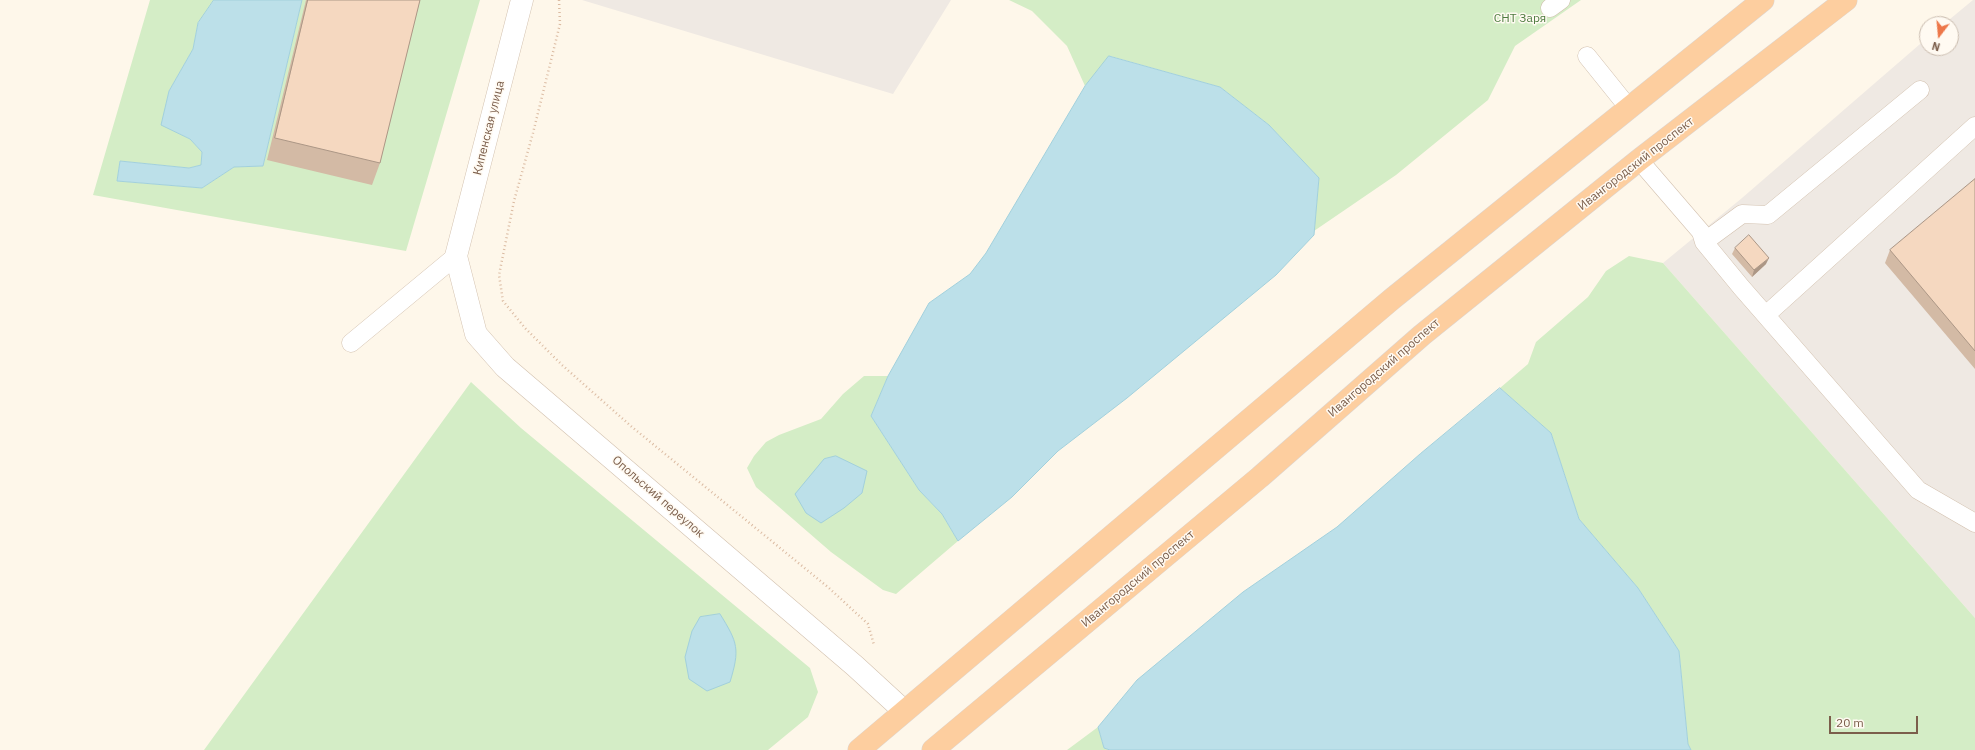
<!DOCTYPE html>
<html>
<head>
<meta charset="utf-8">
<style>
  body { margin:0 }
  #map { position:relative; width:1975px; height:750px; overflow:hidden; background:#fef7ea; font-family:"IBM Plex Sans",sans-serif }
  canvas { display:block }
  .north { position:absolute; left:1919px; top:16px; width:40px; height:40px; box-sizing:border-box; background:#fffaf2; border:1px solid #cabcaf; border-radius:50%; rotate:196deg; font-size:11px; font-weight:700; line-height:16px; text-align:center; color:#7b5e4b }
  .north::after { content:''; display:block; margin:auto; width:14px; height:18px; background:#ed7749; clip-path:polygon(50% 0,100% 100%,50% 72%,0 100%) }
  .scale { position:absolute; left:1829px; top:716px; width:89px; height:18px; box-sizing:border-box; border:2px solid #7b5e4b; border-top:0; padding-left:5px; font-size:12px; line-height:14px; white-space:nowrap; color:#7b5e4b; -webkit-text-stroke:3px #fffaf2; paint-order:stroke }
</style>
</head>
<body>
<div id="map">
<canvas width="1975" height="750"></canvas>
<div class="north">N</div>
<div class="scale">20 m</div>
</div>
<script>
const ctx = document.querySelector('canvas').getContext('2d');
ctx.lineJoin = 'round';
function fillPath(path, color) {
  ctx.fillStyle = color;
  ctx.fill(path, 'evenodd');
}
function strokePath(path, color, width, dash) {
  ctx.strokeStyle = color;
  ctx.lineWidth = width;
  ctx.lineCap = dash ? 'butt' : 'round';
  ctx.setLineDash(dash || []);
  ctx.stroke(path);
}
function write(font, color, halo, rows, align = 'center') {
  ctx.font = font + ' "IBM Plex Sans",sans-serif';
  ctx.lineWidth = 3;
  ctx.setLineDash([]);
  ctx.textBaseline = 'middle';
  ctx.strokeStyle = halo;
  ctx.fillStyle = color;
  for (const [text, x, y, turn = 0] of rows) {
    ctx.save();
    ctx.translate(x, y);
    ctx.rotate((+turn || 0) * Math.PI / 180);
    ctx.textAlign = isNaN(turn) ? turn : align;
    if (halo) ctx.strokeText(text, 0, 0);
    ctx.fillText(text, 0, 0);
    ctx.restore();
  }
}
fillPath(new Path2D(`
  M582,0H951L893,94Z
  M1973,0H1975V618L1663,263L1742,198L1927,38V48H1951V24H1944Z`), '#efe9e3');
fillPath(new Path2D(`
  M150,0H214L198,23L193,49L169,91L162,125L190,139L202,152L201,165L189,168L120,161L117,181L202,188L234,167L263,166L302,0H480L406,251L93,195Z
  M1009,0H1581L1515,46L1488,100L1396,175L1314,231L1319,178L1269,125L1220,87L1110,56L1085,86L1067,46L1032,11Z
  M1629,256L1663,263L1975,618V750H1691L1688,744L1679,651L1638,588L1579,519L1551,433L1500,388L1528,364L1536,342L1588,297L1606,271Z
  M864,376H888L871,416L919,490L942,514L958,541L896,594L883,590L831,552L756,487L747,468L754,456L766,442L779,435L821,419L843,394Z
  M471,382L521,428L810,668L818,692L808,717L768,750H204Z
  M1098,727L1104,748L1110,750H1067Z`), '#d4edc6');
const water = new Path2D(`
  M214,0H302L263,166L234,167L202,188L117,181L120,161L189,168L201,165L202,152L190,139L161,125L169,91L193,49L198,23Z
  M1109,56L1220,87L1269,125L1319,178L1314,235L1276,275L1127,398L1058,451L1012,497L958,541L942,514L919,490L871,416L888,376L929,303L970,274L986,253L1085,86Z
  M1500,388L1551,433L1579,519L1638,588L1679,651L1688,744L1691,750H1110L1104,748L1098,727L1137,680L1243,592L1337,527L1420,454Z
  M836,456L867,471L862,493L844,508L821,523L806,513L795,494L824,459Z
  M720,614C738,643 740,649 730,682L707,691L689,679L685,657L692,631L700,617Z`);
fillPath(water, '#bce0e9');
strokePath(water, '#a2d0dc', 1);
const service = new Path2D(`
  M1550,8L1561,0
  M1587,56L1628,107
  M1639,160L1701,232L1704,242L1741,287L1918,490L1975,523
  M1704,242L1742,214L1768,215L1920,90
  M1767,314L1975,126
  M351,343L456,256`);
const minor = new Path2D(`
  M522,0L456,256L476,334L505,367L855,666L904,711`);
const trunk = new Path2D(`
  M859,750L1392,299L1763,0
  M933,750L1260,477L1422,335L1639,160L1846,0`);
strokePath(service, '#d2c0ae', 19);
strokePath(minor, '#d2c0ae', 23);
strokePath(trunk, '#ddd5d0', 23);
strokePath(new Path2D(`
  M559,0L560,24L533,133L514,201L499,275L503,301L525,328L562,365L632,427L829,588L868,624L874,645`), '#dbbba2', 2.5, [1, 3]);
strokePath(service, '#fff', 18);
strokePath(minor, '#fff', 22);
strokePath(trunk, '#fdce9f', 22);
fillPath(new Path2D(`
  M306,0H420L380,163L372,185L267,160Z
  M1975,179V369L1885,263L1890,250Z
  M1735,248L1766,264L1752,277L1732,254Z`), '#d3baa5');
fillPath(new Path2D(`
  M1769,258L1766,264L1752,277L1754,270Z`), '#ac9786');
const building = new Path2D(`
  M308,0H420L380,163L275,138Z
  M1975,179V351L1890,250Z
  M1749,235L1769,258L1754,270L1735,248Z`);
fillPath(building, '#f5d8c0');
strokePath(building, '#ac9786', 1);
write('12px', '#4d7b3f', '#fffaf2', [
  ["СНТ Заря",1520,19]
]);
write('12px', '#7b5e4b', '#fffaf2', [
  ["Кипенская улица",489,128,-76],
  ["Ивангородский проспект",1636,164,-38],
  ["Ивангородский проспект",1384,368,-41],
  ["Опольский переулок",658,497,41],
  ["Ивангородский проспект",1138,579,-40]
]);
</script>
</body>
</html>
